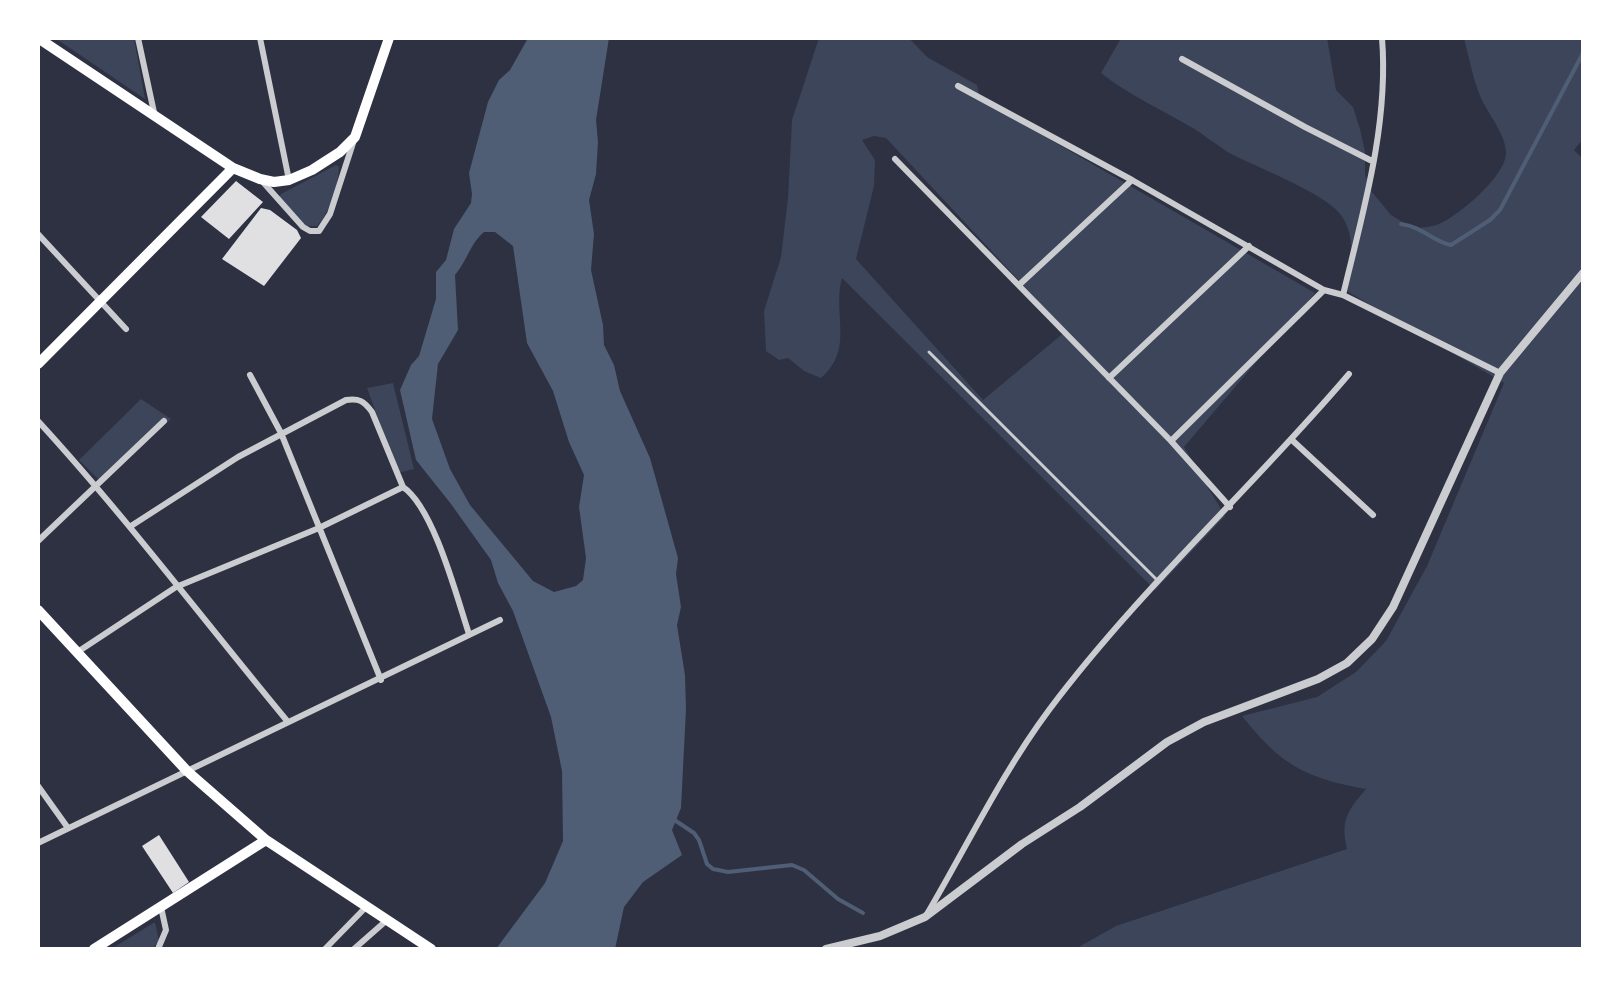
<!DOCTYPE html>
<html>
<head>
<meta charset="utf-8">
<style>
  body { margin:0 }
  #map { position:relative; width:1621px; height:987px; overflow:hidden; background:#2d3142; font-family:Karla,sans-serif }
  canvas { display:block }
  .frame { position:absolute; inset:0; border:40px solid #fff; pointer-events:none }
</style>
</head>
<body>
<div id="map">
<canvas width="1621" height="987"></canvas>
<div class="frame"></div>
</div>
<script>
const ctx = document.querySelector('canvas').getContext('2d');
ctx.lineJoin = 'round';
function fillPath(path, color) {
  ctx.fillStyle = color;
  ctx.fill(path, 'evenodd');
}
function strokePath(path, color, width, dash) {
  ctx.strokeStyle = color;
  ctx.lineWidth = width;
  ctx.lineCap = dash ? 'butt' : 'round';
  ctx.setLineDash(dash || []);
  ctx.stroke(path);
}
fillPath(new Path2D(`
  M55,38H134L145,99Z
  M819,38H909L927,57L977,85L980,99L1315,293L1184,447L1225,516L1155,590L842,278C832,313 855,349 821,378L804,371L788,358L779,360L766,351L764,311L781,257L788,198L792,120ZM874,136L886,138L1066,331L983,400L856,259L874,186L875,160L862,140Z
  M1121,38H1327L1336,90L1353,107L1360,129L1365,152V175L1372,192L1391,215L1414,229C1422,227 1432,227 1439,224C1459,215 1504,178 1506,154C1507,136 1488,114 1481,98C1473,79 1469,58 1464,38H1583V139L1574,150L1583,159V949H1075L1116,926L1347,849C1340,820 1348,810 1366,789C1305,778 1281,765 1242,716L1317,697L1356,672L1386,641L1427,566L1504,383L1345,290C1349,266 1357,241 1343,218C1330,194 1252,166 1226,151C1214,143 1203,134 1191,127C1160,109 1129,95 1101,73Z
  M336,165L339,167C339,184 329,214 317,226H306L279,197L281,194Z
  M393,383L414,469L398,473L367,388Z
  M141,399L171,419L102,483L79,460Z
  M155,922L159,941L152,949H111Z`), '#3c4559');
fillPath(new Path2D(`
  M528,38H609L596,120L598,142L596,174L589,200L594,234L591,270L603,325L604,345L614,365L620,391L650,458L678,558L676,574L681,607L677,625L685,675L686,709L681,808L672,830L682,855L643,882L624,907L615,949H496L545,883L563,841L562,771L551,717L513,611L498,583L491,560L451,504L416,460L400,390L411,365L419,356L436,299V272L446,260L454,229L471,203L472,194L469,173L488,102L499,80L510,70ZM484,232H495L513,246L527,343L553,391L569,442L584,475L579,507L586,558L583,580L576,586L554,592L533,581L470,505L450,469L432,419L438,364L458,330L455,275C467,261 471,242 484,232Z`), '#4f5d75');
strokePath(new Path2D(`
  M1401,224C1423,227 1432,241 1451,245L1490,220L1500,210L1583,53
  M673,819L694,833L699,840L707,864L713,869L728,872L792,865L804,870L838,899L863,913`), '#4f5d75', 4);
fillPath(new Path2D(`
  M236,181L263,202L229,239L201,217Z
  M261,208L270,210L297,230L301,238L264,286L222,259Z
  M159,835L189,882L173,893L142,846Z`), '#e0e0e3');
strokePath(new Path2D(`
  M929,352L1158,581`), '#caccd0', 3);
strokePath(new Path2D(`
  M138,38L155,117
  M260,38L289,180
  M1182,59L1305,127L1372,161
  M958,86L1132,180L1324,290L1343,295L1500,373
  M895,159L1171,441L1230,507
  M262,181L303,227L310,231H319L330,214L354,140
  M38,234L126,329
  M1019,285L1132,180
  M1343,295C1363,212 1389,124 1382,38
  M250,375L281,433L381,680
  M1109,378L1249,246
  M38,421C126,517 205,622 288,722
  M1292,440L1373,515
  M1171,441L1324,290
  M131,526L238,457L346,400C359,398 364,401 372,412L403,487C434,508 457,598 469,634
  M38,541L164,421
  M76,653L176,587L319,528L403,487
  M38,786L68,828
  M38,843L500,620
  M927,914C967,846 1002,773 1049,710C1139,590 1252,488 1349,374
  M158,949L166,930L161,907
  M325,949L367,906
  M354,949L387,920`), '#caccd0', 6);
strokePath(new Path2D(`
  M826,949L880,936L925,917L1022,844L1080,807L1167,742L1204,722L1318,679L1347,663L1372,639L1393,607L1500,373L1583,273`), '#caccd0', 8);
strokePath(new Path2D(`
  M38,38L233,168L260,179L274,182L289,180L312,170L340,152L355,137L389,38
  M38,364L233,168
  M38,610L187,771L266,840L431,949
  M94,949L266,840`), '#fff', 10);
</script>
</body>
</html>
